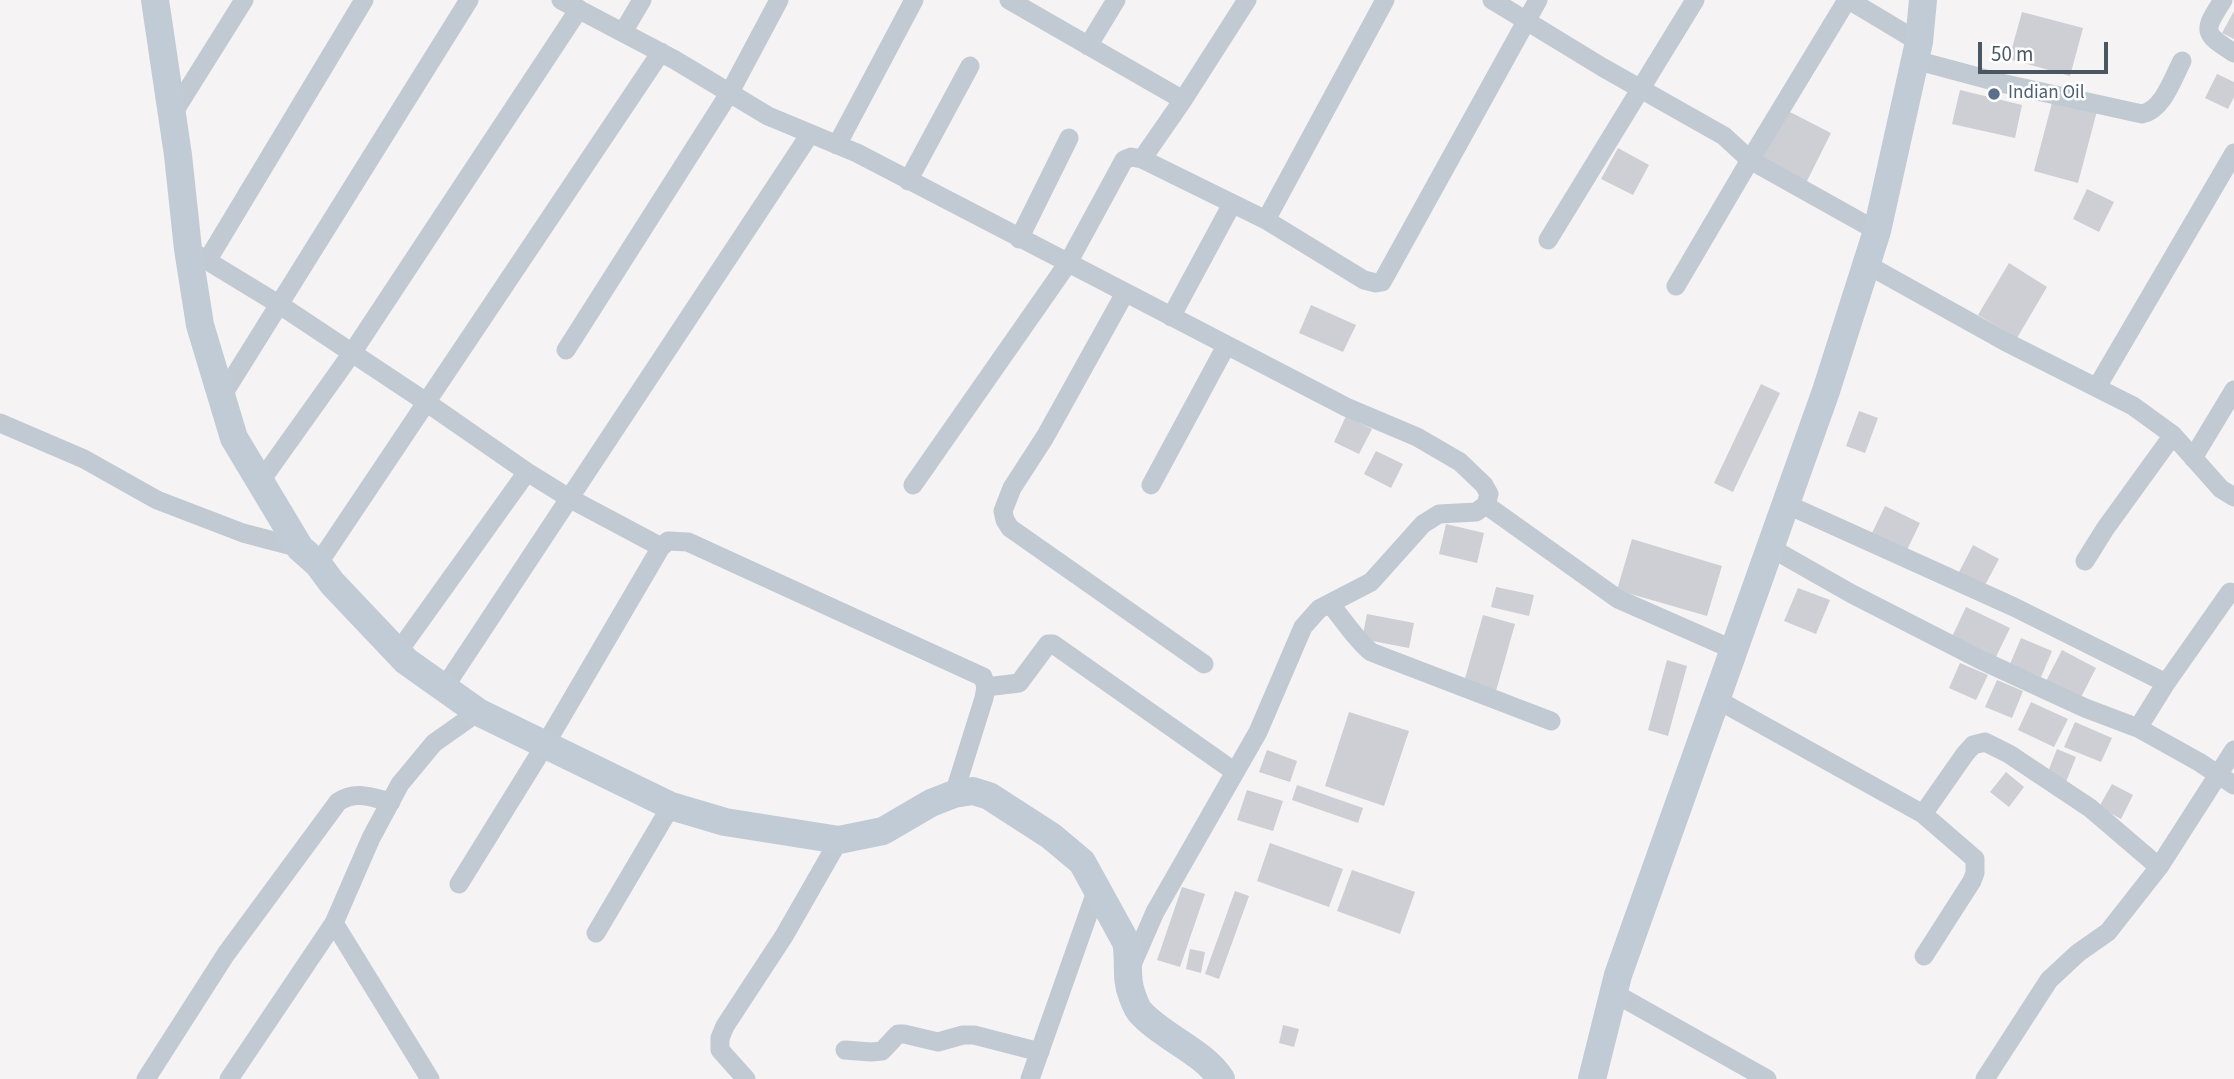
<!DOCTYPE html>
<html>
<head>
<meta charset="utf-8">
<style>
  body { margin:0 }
  #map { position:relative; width:2234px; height:1079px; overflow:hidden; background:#f5f3f3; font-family:"Source Sans 3",sans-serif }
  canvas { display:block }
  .scale { position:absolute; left:1978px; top:42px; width:130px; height:32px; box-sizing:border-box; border:4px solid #4a5661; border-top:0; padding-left:9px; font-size:21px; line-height:24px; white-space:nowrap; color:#4a5661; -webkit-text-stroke:5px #fff; paint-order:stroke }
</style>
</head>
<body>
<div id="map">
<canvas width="2234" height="1079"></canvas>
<div class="scale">50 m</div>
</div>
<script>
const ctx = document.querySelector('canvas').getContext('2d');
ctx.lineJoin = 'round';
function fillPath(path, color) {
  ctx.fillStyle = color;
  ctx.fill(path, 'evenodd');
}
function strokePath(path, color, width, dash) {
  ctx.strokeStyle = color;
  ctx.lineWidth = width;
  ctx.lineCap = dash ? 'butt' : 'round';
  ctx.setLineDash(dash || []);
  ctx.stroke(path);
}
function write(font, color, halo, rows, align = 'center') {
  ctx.font = font + ' "Source Sans 3",sans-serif';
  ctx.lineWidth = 5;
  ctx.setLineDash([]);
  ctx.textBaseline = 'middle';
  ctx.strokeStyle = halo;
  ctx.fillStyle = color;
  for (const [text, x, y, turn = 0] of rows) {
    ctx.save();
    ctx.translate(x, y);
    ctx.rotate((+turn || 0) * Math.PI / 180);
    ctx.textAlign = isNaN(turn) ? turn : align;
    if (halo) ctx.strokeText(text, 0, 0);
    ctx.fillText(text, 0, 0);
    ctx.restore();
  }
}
fillPath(new Path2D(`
  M2234,11V39L2222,33Z
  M2022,12L2083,28L2070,76L2009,59Z
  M2217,74L2234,82V97L2228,109L2205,98Z
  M1960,90L2022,105L2015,138L1952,124Z
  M2053,99L2097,111L2078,183L2034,171Z
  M1786,110L1831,133L1805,185L1760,163Z
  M1618,148L1649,165L1633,195L1601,179Z
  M2087,189L2114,202L2099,232L2073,219Z
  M2009,263L2047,287L2017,338L1978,315Z
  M1311,305L1356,325L1343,352L1299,333Z
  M1761,384L1780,393L1733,492L1714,483Z
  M1859,411L1878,418L1865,453L1846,446Z
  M1346,416L1372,429L1359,454L1334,442Z
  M1376,451L1403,464L1391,488L1364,474Z
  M1885,506L1920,523L1907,550L1872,533Z
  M1446,524L1484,533L1477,563L1439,554Z
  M1632,539L1722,566L1707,616L1617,590Z
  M1973,545L1999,559L1984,587L1958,574Z
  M1496,587L1534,595L1529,616L1491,607Z
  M1798,588L1830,600L1816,634L1784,621Z
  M1966,607L2010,628L1994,661L1950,641Z
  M1367,614L1414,623L1409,648L1362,639Z
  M1483,615L1515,624L1496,691L1464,682Z
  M2021,638L2052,651L2041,677L2010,664Z
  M2062,650L2096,668L2078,703L2044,685Z
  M1667,660L1687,666L1668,736L1648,730Z
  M1960,663L1988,675L1976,700L1949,688Z
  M1997,680L2023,691L2012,718L1985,707Z
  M2031,702L2068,719L2054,747L2018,730Z
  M1349,712L1409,731L1384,806L1325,786Z
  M2075,722L2112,738L2101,762L2064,747Z
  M2057,749L2076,757L2066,782L2047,774Z
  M1267,750L1297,761L1290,782L1259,772Z
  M2006,772L2024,787L2009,807L1990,792Z
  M2112,784L2133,795L2121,819L2099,807Z
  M1297,785L1363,808L1358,823L1292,800Z
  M1247,790L1283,801L1273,831L1237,820Z
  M1270,843L1343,869L1329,907L1257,881Z
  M1352,870L1415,892L1400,934L1337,911Z
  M1182,887L1205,894L1180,967L1157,960Z
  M1235,891L1249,896L1219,979L1205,974Z
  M1190,949L1205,952L1201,973L1186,969Z
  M1283,1025L1299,1029L1294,1047L1279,1043Z`), '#cdcfd5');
strokePath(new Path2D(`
  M561,0L675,60L768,116L857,153L1346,407L1417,437L1460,462L1484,485L1489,494L1486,505L1618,599L1734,650
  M1009,0L1183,100
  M1492,0L1602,67L1724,136L1750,160L1877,231
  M1849,0L1919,42
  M2223,0C2203,31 2202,33 2234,53
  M623,32L642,0
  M1088,46L1116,0
  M1915,60L2001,83L2142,114C2163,110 2173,78 2182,61
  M172,115L244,0
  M837,145L914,0
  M1142,159L1183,100L1247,0
  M908,181L970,66
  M1266,220L1385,0
  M1019,239L1069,138
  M1548,240L1695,0
  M188,249L280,305L426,402L527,472L569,498L661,547
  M207,261L364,0
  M1866,264L2006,342L2133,406L2173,435L2221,489L2234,497
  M1676,286L1750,160L1847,0
  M1125,293L1045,437L1012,488L1003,511L1005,520L1010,528L1204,664
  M1171,317L1232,204
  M566,350L730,92L779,0
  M2097,387L2234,153
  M222,396L469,0
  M0,423L84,459L157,500L243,533L300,548
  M2193,458L2234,390
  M260,482L352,353L579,9
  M913,485L1068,263L1124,160L1131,157L1142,159L1266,220L1364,280L1376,283L1382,282L1538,0
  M1151,485L1226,346
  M1786,504L2014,607L2166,683
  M1771,548L1852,594L1981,660L2085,708L2138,728L2199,762L2234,785
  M2085,561L2105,529L2173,435
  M318,564L661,52
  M1330,604C1344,620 1355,639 1371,652L1551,721
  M398,652L527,472
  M986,687L1019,683L1048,644H1053L1235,772
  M444,688L810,134
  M1716,699L1923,814L1975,859V873L1972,881L1924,956
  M2138,728L2166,683L2230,592
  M1923,814L1965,754L1973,745L1985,742L2009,754L2090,808L2159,867
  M459,884L545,745L661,547L668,541L688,542L983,677L986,687L984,698L954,794
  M334,923L430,1079
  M596,933L671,806
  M1131,967L1155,912L1258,732L1303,627L1319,609L1371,582L1423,524L1439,514L1476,512L1486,505
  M1614,993L1767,1079
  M845,1050L871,1052L882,1051L898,1034H904L938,1042L963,1035H974L1040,1052
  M146,1079L226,954L338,802C355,790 371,797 391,802
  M229,1079L334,923L371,838L400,784L434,743L478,712
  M746,1079L720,1050V1038L725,1026L784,936L839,840
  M1030,1079L1097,889
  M1985,1079L2049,980L2078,953L2108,932L2159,867L2234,750`), '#c1cad2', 19);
strokePath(new Path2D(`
  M155,0L178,155L188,249L200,325L234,438L300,548L318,564L332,583L406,661L478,712L671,806L725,822L839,840L883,831L931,803L954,794L973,791L989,796L1051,836L1082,862L1126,942C1130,960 1125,978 1132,995C1134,1001 1137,1010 1142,1014C1163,1037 1204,1052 1221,1079
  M1592,1079L1618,975L1826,391L1877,231L1919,42L1923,0`), '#c1cbd6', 28);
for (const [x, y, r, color] of [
  [1994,94,7,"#5c6f8a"]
]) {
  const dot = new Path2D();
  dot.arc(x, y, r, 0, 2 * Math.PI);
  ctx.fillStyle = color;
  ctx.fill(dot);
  strokePath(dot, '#fff', 2.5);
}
write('19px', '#4e5e75', '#fff', [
  ["Indian Oil",2008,94]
], 'left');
</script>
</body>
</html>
